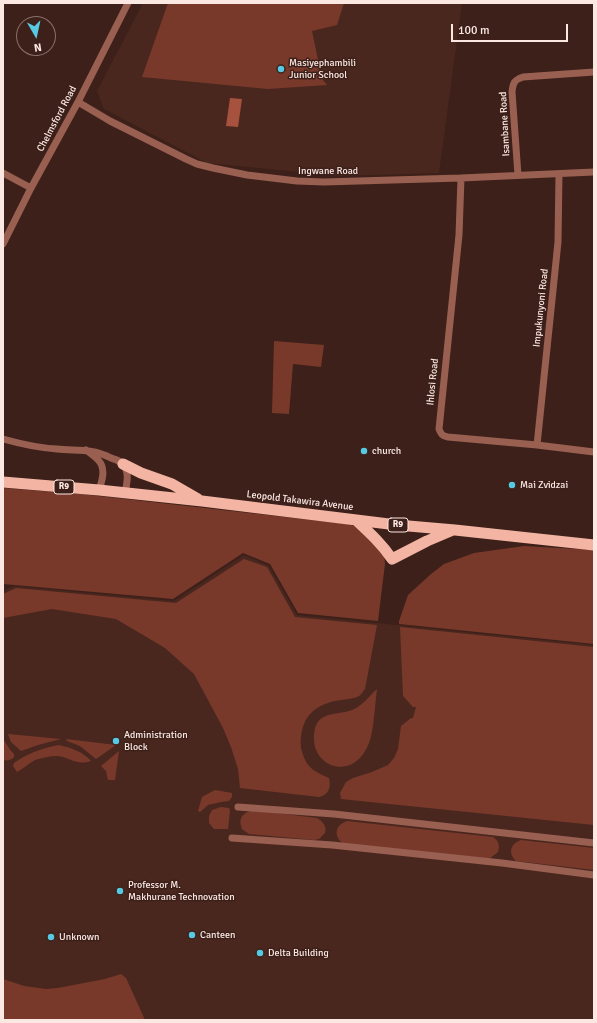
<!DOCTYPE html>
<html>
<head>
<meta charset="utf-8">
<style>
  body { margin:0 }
  #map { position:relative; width:597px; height:1023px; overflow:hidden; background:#3c2019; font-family:Signika,sans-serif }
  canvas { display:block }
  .frame { position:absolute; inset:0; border:4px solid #fce8e3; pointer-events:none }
  .north { position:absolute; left:16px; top:16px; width:40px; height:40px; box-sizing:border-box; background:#3c2019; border:1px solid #89706a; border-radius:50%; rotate:171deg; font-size:11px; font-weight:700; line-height:16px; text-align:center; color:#fce8e3 }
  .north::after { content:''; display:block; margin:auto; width:14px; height:18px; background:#57c9e2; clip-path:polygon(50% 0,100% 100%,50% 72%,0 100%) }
  .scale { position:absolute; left:451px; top:24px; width:117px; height:18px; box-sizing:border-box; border:2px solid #fce8e3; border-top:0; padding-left:5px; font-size:12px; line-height:14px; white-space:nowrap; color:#fce8e3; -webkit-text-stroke:3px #3c2019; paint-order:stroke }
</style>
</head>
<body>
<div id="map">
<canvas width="597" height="1023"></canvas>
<div class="frame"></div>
<div class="north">N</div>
<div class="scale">100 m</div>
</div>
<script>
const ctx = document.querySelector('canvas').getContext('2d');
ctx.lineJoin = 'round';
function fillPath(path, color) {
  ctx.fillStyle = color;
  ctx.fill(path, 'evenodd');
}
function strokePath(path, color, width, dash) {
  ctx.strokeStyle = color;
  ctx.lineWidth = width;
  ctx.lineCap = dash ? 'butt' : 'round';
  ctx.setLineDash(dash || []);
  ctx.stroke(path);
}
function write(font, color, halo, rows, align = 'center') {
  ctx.font = font + ' Signika,sans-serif';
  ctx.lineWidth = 3;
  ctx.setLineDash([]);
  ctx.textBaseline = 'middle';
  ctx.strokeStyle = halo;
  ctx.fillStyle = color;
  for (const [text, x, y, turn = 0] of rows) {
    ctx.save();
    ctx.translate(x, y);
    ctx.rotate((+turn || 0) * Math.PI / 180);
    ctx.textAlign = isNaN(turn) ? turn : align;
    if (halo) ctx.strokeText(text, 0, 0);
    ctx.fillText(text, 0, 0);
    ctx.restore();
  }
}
fillPath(new Path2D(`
  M143,3H462L439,173L341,176L207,163L104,109L97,91Z
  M244,555L269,566L297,615L594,645V1020H3V591L14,586L174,601Z`), '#4a271e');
fillPath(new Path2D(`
  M168,3H344L337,25L312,31L322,79L327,85L268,89L142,77Z
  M274,341L324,345L321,367L293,364L289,414L272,413Z
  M3,488L81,494L347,524L361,528L384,554L385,564L378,621L298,613L270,564L243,553L173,599L3,584Z
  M524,546L594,550V644L399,624V621L408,595L431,574L444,564L474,553Z
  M244,559L267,567L295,617L377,625L365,689C363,691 361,695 359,696C354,699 347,699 341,700C324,702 308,710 303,727C301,733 300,741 301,748C306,767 311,770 329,778C331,787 329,795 319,797L240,788L238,769L231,747L223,728L208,700L194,674L165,648L116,619L52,609L3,618V594L16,588L176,603Z
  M400,627L594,647V825L341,799L340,793L346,782L353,778L372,772L388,765L394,758L398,749L401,726L411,718H413L416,707H413L403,696Z
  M377,689C375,703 374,731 369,743C366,751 360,760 352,764C334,773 314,759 314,739C314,734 314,727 318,722C324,713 339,714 349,711C361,708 368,697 377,689Z
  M8,734L61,739L38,745L21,751L11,742Z
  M3,739L11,751L14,754V757C11,760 8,761 3,760Z
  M66,739L116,745L96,759L80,746L67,741Z
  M59,745C71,748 82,751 91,761C76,766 70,757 57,756C50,756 42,758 35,760C29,763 23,769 17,772L13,766L14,763C28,753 42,748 59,745Z
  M119,751L115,780H108L106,771L101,766Z
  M215,790L232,793V797L229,801L221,802L208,805L200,812L198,811L202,797Z
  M221,807L229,808L230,811L228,829H214L209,823V816L212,810Z
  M252,810L317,818C323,822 327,826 325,833L319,839L314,840L249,834L242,829C238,818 242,814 252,810Z
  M347,821L493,837C499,841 500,845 498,852L489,859L342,843C333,834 336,825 347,821Z
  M521,840L594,848V870L516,861C508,853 510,844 521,840Z
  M121,974L126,978L145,1020H3V979L24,986L46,989L58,988L105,979Z`), '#78392b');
fillPath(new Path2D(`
  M230,98L242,99L238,127L226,126Z`), '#a7523e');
strokePath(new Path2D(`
  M78,102L110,121L186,159L197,164L213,168L247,175L297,181L324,182L461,178L594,172
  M3,173L31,188
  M518,175L512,92C513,83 514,80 523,77L594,72
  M461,178L459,235L439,429C441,434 442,436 448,437L537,445L594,452
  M3,244L31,188L78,102L128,3
  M3,439C21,444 39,448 57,449C78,451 92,448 111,458C115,459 119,461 122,463C130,471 127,483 125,493
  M537,445L558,242L559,174
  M86,450C90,453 96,457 99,461C106,469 102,481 99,490
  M238,807L334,814L594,843
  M232,838L332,845L502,863L594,875`), '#995f51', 7);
strokePath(new Path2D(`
  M123,464L141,473L172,484L198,499
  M3,482L99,490L202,501L397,525L455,530L594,545
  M356,520C370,533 382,544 392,559L427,541L453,530`), '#f3b4a4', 11);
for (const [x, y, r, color] of [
  [281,69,4,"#57c9e2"],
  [364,451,4,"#57c9e2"],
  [512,485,4,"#57c9e2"],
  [116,741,4,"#57c9e2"],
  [120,891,4,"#57c9e2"],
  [192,935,4,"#57c9e2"],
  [51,937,4,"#57c9e2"],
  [260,953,4,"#57c9e2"]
]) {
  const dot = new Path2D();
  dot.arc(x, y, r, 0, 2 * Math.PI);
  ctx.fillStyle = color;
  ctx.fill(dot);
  strokePath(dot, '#3c2019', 1.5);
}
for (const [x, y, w] of [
  [64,487,20],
  [398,525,20]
]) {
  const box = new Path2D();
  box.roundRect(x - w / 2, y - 7, w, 14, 3);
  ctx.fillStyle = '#3c2019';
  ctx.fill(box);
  strokePath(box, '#fce8e3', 1);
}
write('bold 9px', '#fce8e3', null, [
  ["R9",64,487],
  ["R9",398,525]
]);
write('10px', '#fce8e3', '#3c2019', [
  ["Masiyephambili",289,63],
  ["Junior School",289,75],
  ["church",372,451],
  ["Mai Zvidzai",520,485],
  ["Administration",124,735],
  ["Block",124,747],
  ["Professor M.",128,885],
  ["Makhurane Technovation",128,897],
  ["Canteen",200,935],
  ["Unknown",59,937],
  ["Delta Building",268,953]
], 'left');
write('10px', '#fce8e3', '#3c2019', [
  ["Chelmsford Road",57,119,-62],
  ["Isambane Road",505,124,-93],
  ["Ingwane Road",328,171],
  ["Impukunyoni Road",541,308,-84],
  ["Ihlosi Road",433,382,-84],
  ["Leopold Takawira Avenue",300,501,7]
]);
</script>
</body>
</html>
